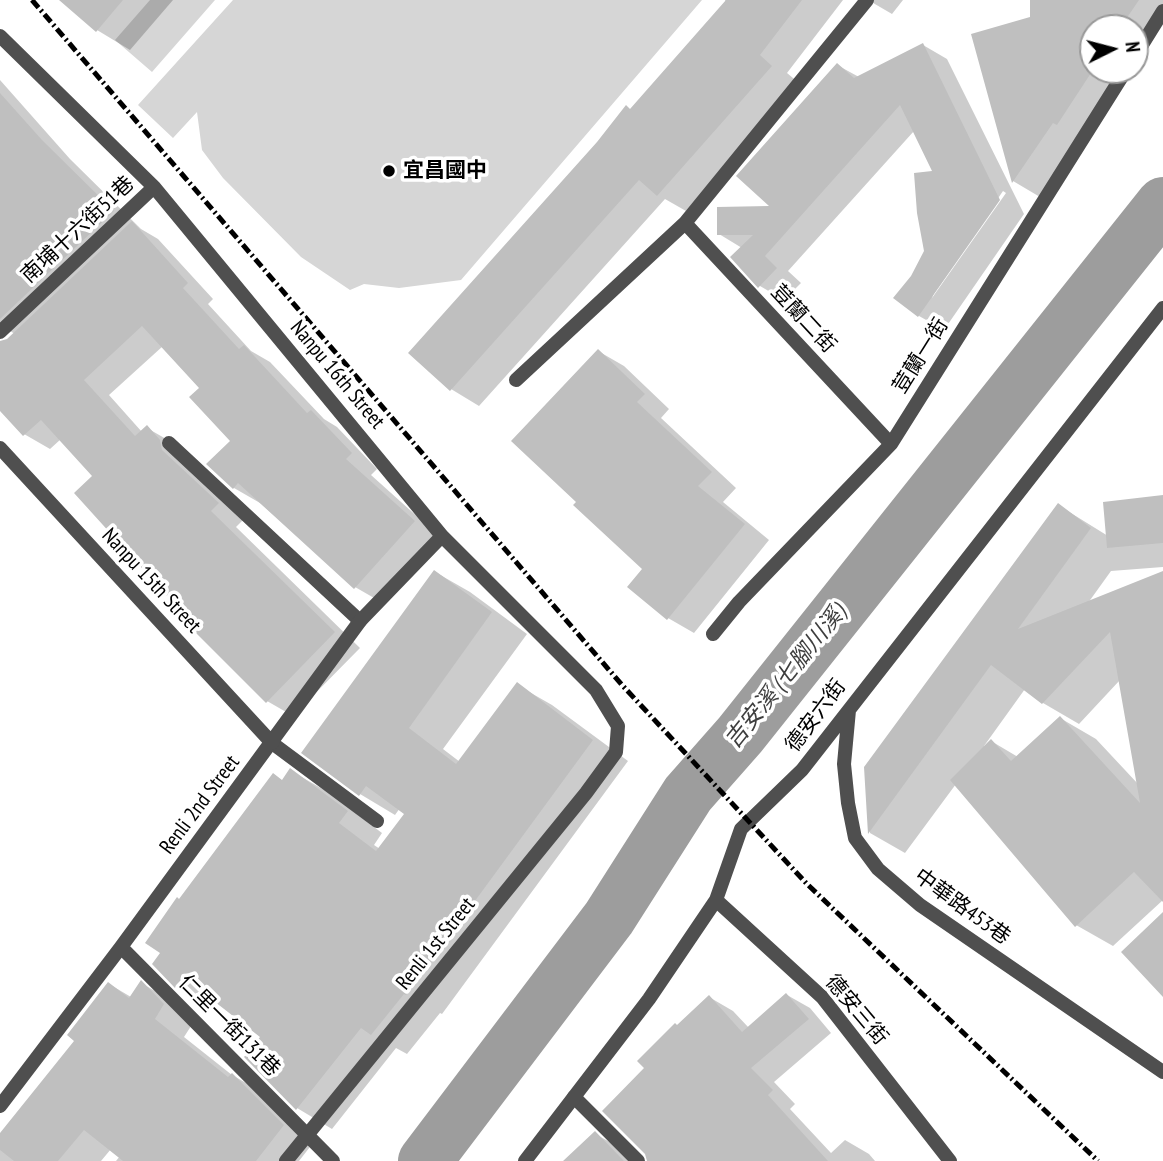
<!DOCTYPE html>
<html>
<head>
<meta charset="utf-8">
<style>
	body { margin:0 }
	#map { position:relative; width:1163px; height:1161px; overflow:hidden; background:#fff; font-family:"PT Sans Narrow",sans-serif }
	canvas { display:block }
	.north { position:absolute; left:1079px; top:14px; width:70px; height:70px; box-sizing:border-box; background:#fff; border:2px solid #999; border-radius:50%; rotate:84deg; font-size:19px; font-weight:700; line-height:28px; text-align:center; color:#000 }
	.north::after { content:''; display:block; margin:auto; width:24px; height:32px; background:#000; clip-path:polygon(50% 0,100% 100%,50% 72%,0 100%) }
</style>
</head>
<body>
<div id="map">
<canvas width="1163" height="1161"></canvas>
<div class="north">N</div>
</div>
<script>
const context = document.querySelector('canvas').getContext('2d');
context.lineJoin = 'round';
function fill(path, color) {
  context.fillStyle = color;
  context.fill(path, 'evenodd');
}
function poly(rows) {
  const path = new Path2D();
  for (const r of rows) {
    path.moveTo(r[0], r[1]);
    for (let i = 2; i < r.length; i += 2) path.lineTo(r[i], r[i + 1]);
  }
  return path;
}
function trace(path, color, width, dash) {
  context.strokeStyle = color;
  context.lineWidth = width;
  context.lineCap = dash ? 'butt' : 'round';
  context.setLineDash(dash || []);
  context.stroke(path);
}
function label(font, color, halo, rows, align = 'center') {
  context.font = font + ' "PT Sans Narrow","Noto Sans TC",sans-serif';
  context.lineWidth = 7;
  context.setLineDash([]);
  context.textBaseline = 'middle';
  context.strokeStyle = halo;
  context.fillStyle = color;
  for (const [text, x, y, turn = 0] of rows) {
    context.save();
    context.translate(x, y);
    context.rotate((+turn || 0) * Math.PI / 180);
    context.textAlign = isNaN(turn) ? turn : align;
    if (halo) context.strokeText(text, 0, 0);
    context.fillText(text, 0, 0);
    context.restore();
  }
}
fill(poly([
	[150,0,215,0,152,72,115,40],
	[233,0,702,0,461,280,399,288,364,284,350,290,301,257,223,178,202,150,197,112,173,138,138,105]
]), '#d6d6d6');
fill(poly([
	[62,0,173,0,130,50,97,30],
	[725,0,843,0,787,73,799,83,686,211,665,199,479,406,451,389,631,111,726,3],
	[868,0,903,0,892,14],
	[1036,0,1163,0,1163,20,1135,63,1135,28,1093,28,1093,70,1130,70,1040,197,1013,181,973,35,1032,19],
	[923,45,947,59,1024,214,944,330,919,316,895,297,912,277,925,251,935,172,914,131,788,271,801,283,784,300,760,286,742,248,719,234,773,208,837,65,859,77],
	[1003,191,1006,193,932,298,935,290],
	[0,80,70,159,141,229,158,239,213,299,208,304,251,351,270,362,324,419,337,427,377,469,371,475,440,537,381,602,355,587,260,503,234,488,233,441,201,388,163,346,109,395,142,432,147,428,173,443,244,519,236,527,360,648,293,716,267,701,199,629,95,476,61,439,50,449,24,434,0,408,0,342,7,341,15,334,0,325],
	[598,351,624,366,669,409,661,418,736,488,723,502,769,540,694,633,668,618,644,569],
	[1163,497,1163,567,1111,571,1088,603,1163,573,1163,900,1113,946,1076,925,956,784,905,853,870,833,866,768,1058,505,1108,536],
	[1120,680,1139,785,1096,739,1060,718,1018,757,991,741,985,747,984,746,1025,689,1043,703,1079,724],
	[435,572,470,592,527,634,443,749,460,762,517,685,552,705,628,761,442,1014,440,1013,407,1054,396,1048,332,1129,297,1108,262,1036,216,1001,211,1007,176,987,154,964,162,953,180,901,291,771,326,791,382,833,374,845,380,849,406,813,400,808,395,815,360,794],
	[141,983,171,1000,193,1023,184,1037,232,1075,262,1092,313,1143,299,1161,116,1161,178,1082,171,1077,101,1161,0,1161,0,1136,77,1040,109,984,131,997],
	[787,995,810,1008,831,1033,774,1082,795,1104,790,1109,831,1153,845,1140,869,1154,875,1161,649,1161,647,1068,677,1026,709,997,733,1011,749,1028],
	[595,1134,619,1147,632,1161,566,1161]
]), '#0003');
trace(poly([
	[425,1161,609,918,688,794,740,735,1163,204]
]), '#9d9d9d', 54);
fill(poly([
	[59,0,123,0,96,32],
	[726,0,802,0,760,55,772,66,657,196,639,180,450,391,408,353,597,142,626,105,630,109],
	[1030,0,1139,0,1120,28,1093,28,1093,70,1057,125,1053,123,1012,183,971,34,1030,17],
	[923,43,1000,200,918,317,893,298,911,276,924,251,917,213,914,173,932,171,900,105,765,256,777,268,758,288,730,257,753,235,717,235,717,207,769,206,736,176,837,63,854,78],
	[0,93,42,140,114,211,0,319],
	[132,221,188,283,183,288,239,349,244,345,307,413,311,410,352,453,346,459,415,521,354,589,238,483,233,489,206,464,230,441,189,397,199,388,142,326,84,380,135,436,147,425,160,440,162,450,219,503,211,511,335,632,266,703,194,631,197,629,74,493,92,476,41,420,23,436,0,411,0,341,7,339],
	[598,349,645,394,637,402,712,472,698,486,745,524,667,620,627,587,642,569,573,505,576,502,511,441],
	[1163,495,1163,543,1107,548,1103,502],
	[1058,503,1091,528,1018,629,1163,571,1163,902,1134,872,1075,927,950,780,991,739,1011,761,1060,716,1140,803,1110,632,1042,704,991,665,868,834,864,767],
	[434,570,492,612,409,728,456,764,517,682,593,740,406,995,404,994,371,1035,361,1028,296,1110,244,1057,260,1037,183,977,175,988,152,964,160,953,145,943,177,897,179,899,273,773,282,780,290,768,348,811,339,823,376,851,404,814,366,786,359,796,301,753],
	[1163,912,1163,997,1121,952],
	[141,980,164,1004,155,1019,228,1077,232,1073,284,1125,256,1161,123,1161,84,1130,58,1161,14,1161,0,1150,0,1133,74,1041,67,1035,108,982,129,998],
	[786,993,809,1019,751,1068,773,1090,768,1095,828,1161,647,1161,645,1154,602,1111,644,1068,637,1061,675,1023,677,1025,709,995,742,1032],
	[595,1131,624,1161,563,1161]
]), '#bfbfbf');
trace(poly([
	[169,443,360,621],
	[272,743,377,821],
	[574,1097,638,1161]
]), '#4f4f4f', 14);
trace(poly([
	[867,0,685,223,891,444],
	[0,36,154,187,442,536,596,690,618,726,616,752,586,793,286,1161],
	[1135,56,1163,11],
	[0,332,154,187],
	[516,380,685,223],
	[0,448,272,743],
	[713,634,739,602,891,444,1126,70],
	[849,710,844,764,848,803,855,838,878,869,920,905,1163,1072],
	[716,900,822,997,950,1161],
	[121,947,333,1161],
	[0,1106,121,947,360,621,442,536],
	[525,1161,649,999,716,900,741,829,802,770,1163,308]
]), '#4f4f4f', 14);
trace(poly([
	[32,0,622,685,807,884,1098,1161]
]), '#000', 5, [10, 3.5, 2, 3.5]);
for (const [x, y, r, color] of [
	[389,171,7,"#000"]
]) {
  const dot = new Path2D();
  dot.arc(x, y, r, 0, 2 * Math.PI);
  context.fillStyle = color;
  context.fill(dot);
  trace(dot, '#fff', 2.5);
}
label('bold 21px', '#000', '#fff', [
	["宜昌國中",403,171]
], 'left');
label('21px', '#000', '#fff', [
	["南埔十六街51巷",78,230,-43],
	["荳蘭二街",803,319,47],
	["荳蘭一街",921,356,-58],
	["Nanpu 16th Street",337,375,50],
	["Nanpu 15th Street",151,581,47],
	["德安六街",816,716,-53],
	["Renli 2nd Street",200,805,-53],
	["中華路453巷",962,907,36],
	["Renli 1st Street",436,944,-51],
	["德安三街",856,1010,50],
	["仁里一街131巷",229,1026,45]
]);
label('italic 23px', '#3e3e3e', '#fff', [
	["吉安溪 (七腳川溪)",786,677,-51]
]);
</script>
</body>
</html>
